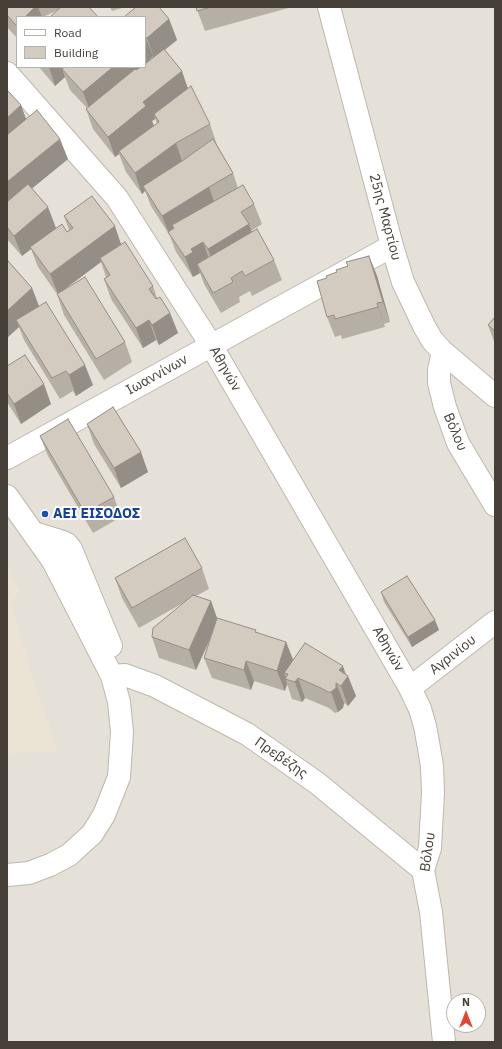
<!DOCTYPE html>
<html>
<head>
<meta charset="utf-8">
<style>
	body { margin:0 }
	#map { position:relative; width:502px; height:1049px; overflow:hidden; background:#f3f0e9; font-family:"IBM Plex Sans",sans-serif }
	canvas { display:block }
	.frame { position:absolute; inset:0; border:8px solid #464038; pointer-events:none }
	.legend { position:absolute; left:16px; top:16px; width:130px; height:52px; box-sizing:border-box; background:#fff; border:1px solid #b5b3af; margin:0; padding:5px 7px; list-style:none; font-size:12px; color:#464038 }
	.legend li { display:flex; align-items:center; gap:8px; height:20px }
	.legend b { width:20px; border:1px solid #b5b3af }
	.north { position:absolute; left:446px; top:993px; width:40px; height:40px; box-sizing:border-box; background:#fff; border:1px solid #b5b3af; border-radius:50%; rotate:0deg; font-size:11px; font-weight:700; line-height:16px; text-align:center; color:#464038 }
	.north::after { content:''; display:block; margin:auto; width:14px; height:18px; background:#e5422f; clip-path:polygon(50% 0,100% 100%,50% 72%,0 100%) }
</style>
</head>
<body>
<div id="map">
<canvas width="502" height="1049"></canvas>
<div class="frame"></div>
<ul class="legend">
<li><b style="height:5px;background:#fff"></b>Road</li>
<li><b style="height:11px;background:#d4cbc0"></b>Building</li>
</ul>
<div class="north">N</div>
</div>
<script>
const context = document.querySelector('canvas').getContext('2d');
context.lineJoin = 'round';
function fill(path, color) {
  context.fillStyle = color;
  context.fill(path, 'evenodd');
}
function poly(rows) {
  const path = new Path2D();
  for (const r of rows) {
    path.moveTo(r[0], r[1]);
    for (let i = 2; i < r.length; i += 2) path.lineTo(r[i], r[i + 1]);
  }
  return path;
}
function trace(path, color, width, dash) {
  context.strokeStyle = color;
  context.lineWidth = width;
  context.lineCap = dash ? 'butt' : 'round';
  context.setLineDash(dash || []);
  context.stroke(path);
}
function label(font, color, halo, rows, align = 'center') {
  context.font = font + ' "IBM Plex Sans",sans-serif';
  context.lineWidth = 4;
  context.setLineDash([]);
  context.textBaseline = 'middle';
  context.strokeStyle = halo;
  context.fillStyle = color;
  for (const [text, x, y, turn = 0] of rows) {
    context.save();
    context.translate(x, y);
    context.rotate((+turn || 0) * Math.PI / 180);
    context.textAlign = isNaN(turn) ? turn : align;
    if (halo) context.strokeText(text, 0, 0);
    context.fillText(text, 0, 0);
    context.restore();
  }
}
fill(poly([
	[7,7,495,7,495,1042,7,1042],
	[17,17,145,17,145,67,17,67],
	[454,1001,478,1001,478,1025,454,1025]
]), '#e6e1d8');
fill(poly([
	[7,558,10,573,9,575,19,591,11,604,35,684,58,751,7,753]
]), '#ebe4d5');
const minor = poly([
	[329,7,392,246,403,282,424,326,432,340,443,352,495,396],
	[7,73,117,198,211,345,410,688,420,709,425,726,429,748,432,766,433,793,430,848,423,870,431,912,444,1042],
	[443,352,439,370,439,383,445,407,458,443,495,505],
	[7,458,392,246],
	[7,496,53,561,112,676,119,702,122,732,119,777,104,815,92,834,69,855,50,865,29,873,7,875],
	[34,533,63,542,67,544,71,549,111,646],
	[112,676,125,675,155,686,247,734,317,783,423,870],
	[410,688,495,622]
]);
trace(minor, '#beb7ad', 24);
trace(minor, '#fff', 22);
fill(poly([
	[7,7,89,7,56,11,43,17,17,17,17,38,7,27],
	[110,7,125,7,112,11],
	[196,7,292,7,205,31],
	[145,17,169,19,177,40,165,50,210,124,217,145,233,173,238,188,254,204,262,224,251,231,252,232,274,260,282,280,252,296,250,291,239,297,240,302,221,313,204,284,200,273,193,277,176,252,170,236,151,206,145,191,142,194,126,172,119,154,115,157,93,129,86,109,87,108,70,90,65,77,55,86,39,67,145,67],
	[155,119,157,123,154,126,152,121],
	[7,90,21,105,26,119,68,159,32,188,56,228,48,234,67,232,69,230,64,216,121,244,153,286,157,298,170,313,178,333,159,345,156,340,143,348,111,299,104,279,106,277,101,262,62,291,125,342,132,362,104,380,64,315,57,294,38,267,31,249,22,256,7,239],
	[369,256,377,276,390,322,384,324,385,327,342,339,341,335,335,337,327,317,327,278,348,266],
	[7,260,32,288,39,306,93,385,76,396,73,391,60,399,24,340,19,327,8,337,7,336],
	[495,317,495,344,488,325],
	[7,366,51,404,21,424,7,402],
	[87,424,148,472,121,488,94,444],
	[40,436,114,497,121,517,93,533,48,456],
	[202,568,209,589,196,596,211,601,217,618,257,633,286,642,293,660,346,675,356,696,348,706,344,703,343,708,338,712,335,713,329,708,305,698,302,702,292,699,287,684,285,691,254,681,251,690,212,678,204,658,210,639,196,670,159,658,152,637,183,603,139,628,122,598,115,578],
	[381,592,439,630,412,647,384,602]
]), '#b6afa5');
fill(poly([
	[35,7,38,7,42,17,25,17],
	[169,19,177,40,154,58,147,38],
	[145,36,153,56,148,61,149,64,145,67],
	[49,67,76,67,62,69,65,77,55,86],
	[113,67,145,67,91,113,83,92],
	[182,71,189,92,154,114,155,119,152,121,154,126,119,151,119,154,115,157,108,137,143,102],
	[21,105,28,125,7,145,7,118],
	[60,139,68,159,7,209,7,182],
	[176,143,183,164,143,186,145,191,142,194,135,173],
	[209,187,216,207,174,228,172,225,175,233,168,232,170,236,162,216],
	[48,207,56,228,31,248,30,247,31,249,22,256,14,236],
	[249,224,256,244,215,269,208,249],
	[115,226,122,247,100,258,101,262,58,294,50,274],
	[203,242,210,262,197,264,200,273,193,277,185,257,191,249],
	[369,256,377,276,390,322,383,302],
	[32,288,40,309,16,320,19,327,8,337,7,335,7,311],
	[377,303,385,327,378,307],
	[170,313,178,333,159,345,152,325],
	[149,320,156,340,143,348,136,328],
	[85,365,93,385,76,396,69,375],
	[44,384,51,404,21,424,14,404],
	[141,452,148,472,121,488,114,468],
	[211,601,218,621,196,670,189,650],
	[435,620,439,630,412,647,408,637],
	[286,642,294,662,288,674,284,673,287,680,285,679,287,684,285,691,277,671],
	[246,661,254,681,251,690,244,670],
	[343,666,347,678,348,676,356,696,348,706,341,686,339,670],
	[298,678,305,698,302,702,295,682],
	[336,683,344,703,343,708,338,712,331,692]
]), '#948e86');
const building = poly([
	[7,7,35,7,25,17,17,17,17,24,16,25,7,15,7,7],
	[61,7,89,7,98,17,50,17,61,7],
	[136,7,159,7,169,19,147,38,145,36,145,37,145,17,124,17,136,7],
	[196,7,211,7,197,11,196,7],
	[164,49,182,71,143,102,146,106,108,137,86,109,135,69,136,70,141,67,145,67,145,64,164,49],
	[65,67,113,67,83,92,62,69,65,67],
	[191,86,210,124,176,143,135,173,119,151,159,122,154,114,191,86],
	[7,90,21,105,7,118,7,90],
	[37,110,60,139,7,182,7,135,37,110],
	[213,139,233,173,209,187,162,216,143,186,182,161,213,139],
	[28,184,48,207,14,236,7,227,7,202,28,184],
	[243,185,254,204,241,212,249,224,208,249,203,242,191,249,193,252,185,257,168,232,174,228,172,225,243,185],
	[92,196,115,226,50,274,30,247,62,224,67,232,73,228,64,216,92,196],
	[257,229,274,260,245,276,242,271,231,278,233,282,213,293,197,264,257,229],
	[125,242,153,286,149,289,156,299,160,297,170,313,152,325,149,320,136,328,104,279,110,275,100,258,125,242],
	[369,256,383,302,377,303,378,307,335,319,334,315,327,317,317,281,327,278,326,276,337,272,336,270,348,266,346,262,369,256],
	[8,261,32,288,7,311,7,262,8,261],
	[85,277,125,342,96,359,57,294,85,277],
	[46,302,85,365,69,375,66,371,52,378,16,320,46,302],
	[495,317,495,331,488,325,495,317],
	[25,355,44,384,14,404,7,393,7,366,25,355],
	[113,407,141,452,114,468,87,424,113,407],
	[68,419,114,497,85,513,40,436,68,419],
	[185,538,202,568,132,608,115,578,185,538],
	[407,576,435,620,408,637,381,592,407,576],
	[193,595,211,601,189,650,152,637,153,628,193,595],
	[217,618,256,630,255,632,286,642,277,671,246,661,244,670,204,658,217,618],
	[305,643,343,666,339,670,348,676,341,686,336,683,336,688,331,692,328,692,321,688,298,678,295,682,285,679,288,674,284,673,305,643]
]);
fill(building, '#d4cbc0');
trace(building, '#948e86', 1);
for (const [x, y, r, color] of [
	[45,514,4,"#1a4fb4"]
]) {
  const dot = new Path2D();
  dot.arc(x, y, r, 0, 2 * Math.PI);
  context.fillStyle = color;
  context.fill(dot);
  trace(dot, '#fff', 1.5);
}
label('14px', '#464038', '#fff', [
	["25ης Μαρτίου",385,217,75],
	["Αθηνών",225,369,60],
	["Ιωαννίνων",157,375,-29],
	["Βόλου",455,432,67],
	["Αθηνών",388,649,60],
	["Αγρινίου",453,655,-38],
	["Πρεβέζης",281,758,35],
	["Βόλου",428,852,-82]
]);
label('bold 14px', '#164399', '#fff', [
	["ΑΕΙ ΕΙΣΟΔΟΣ",53,514]
], 'left');
</script>
</body>
</html>
